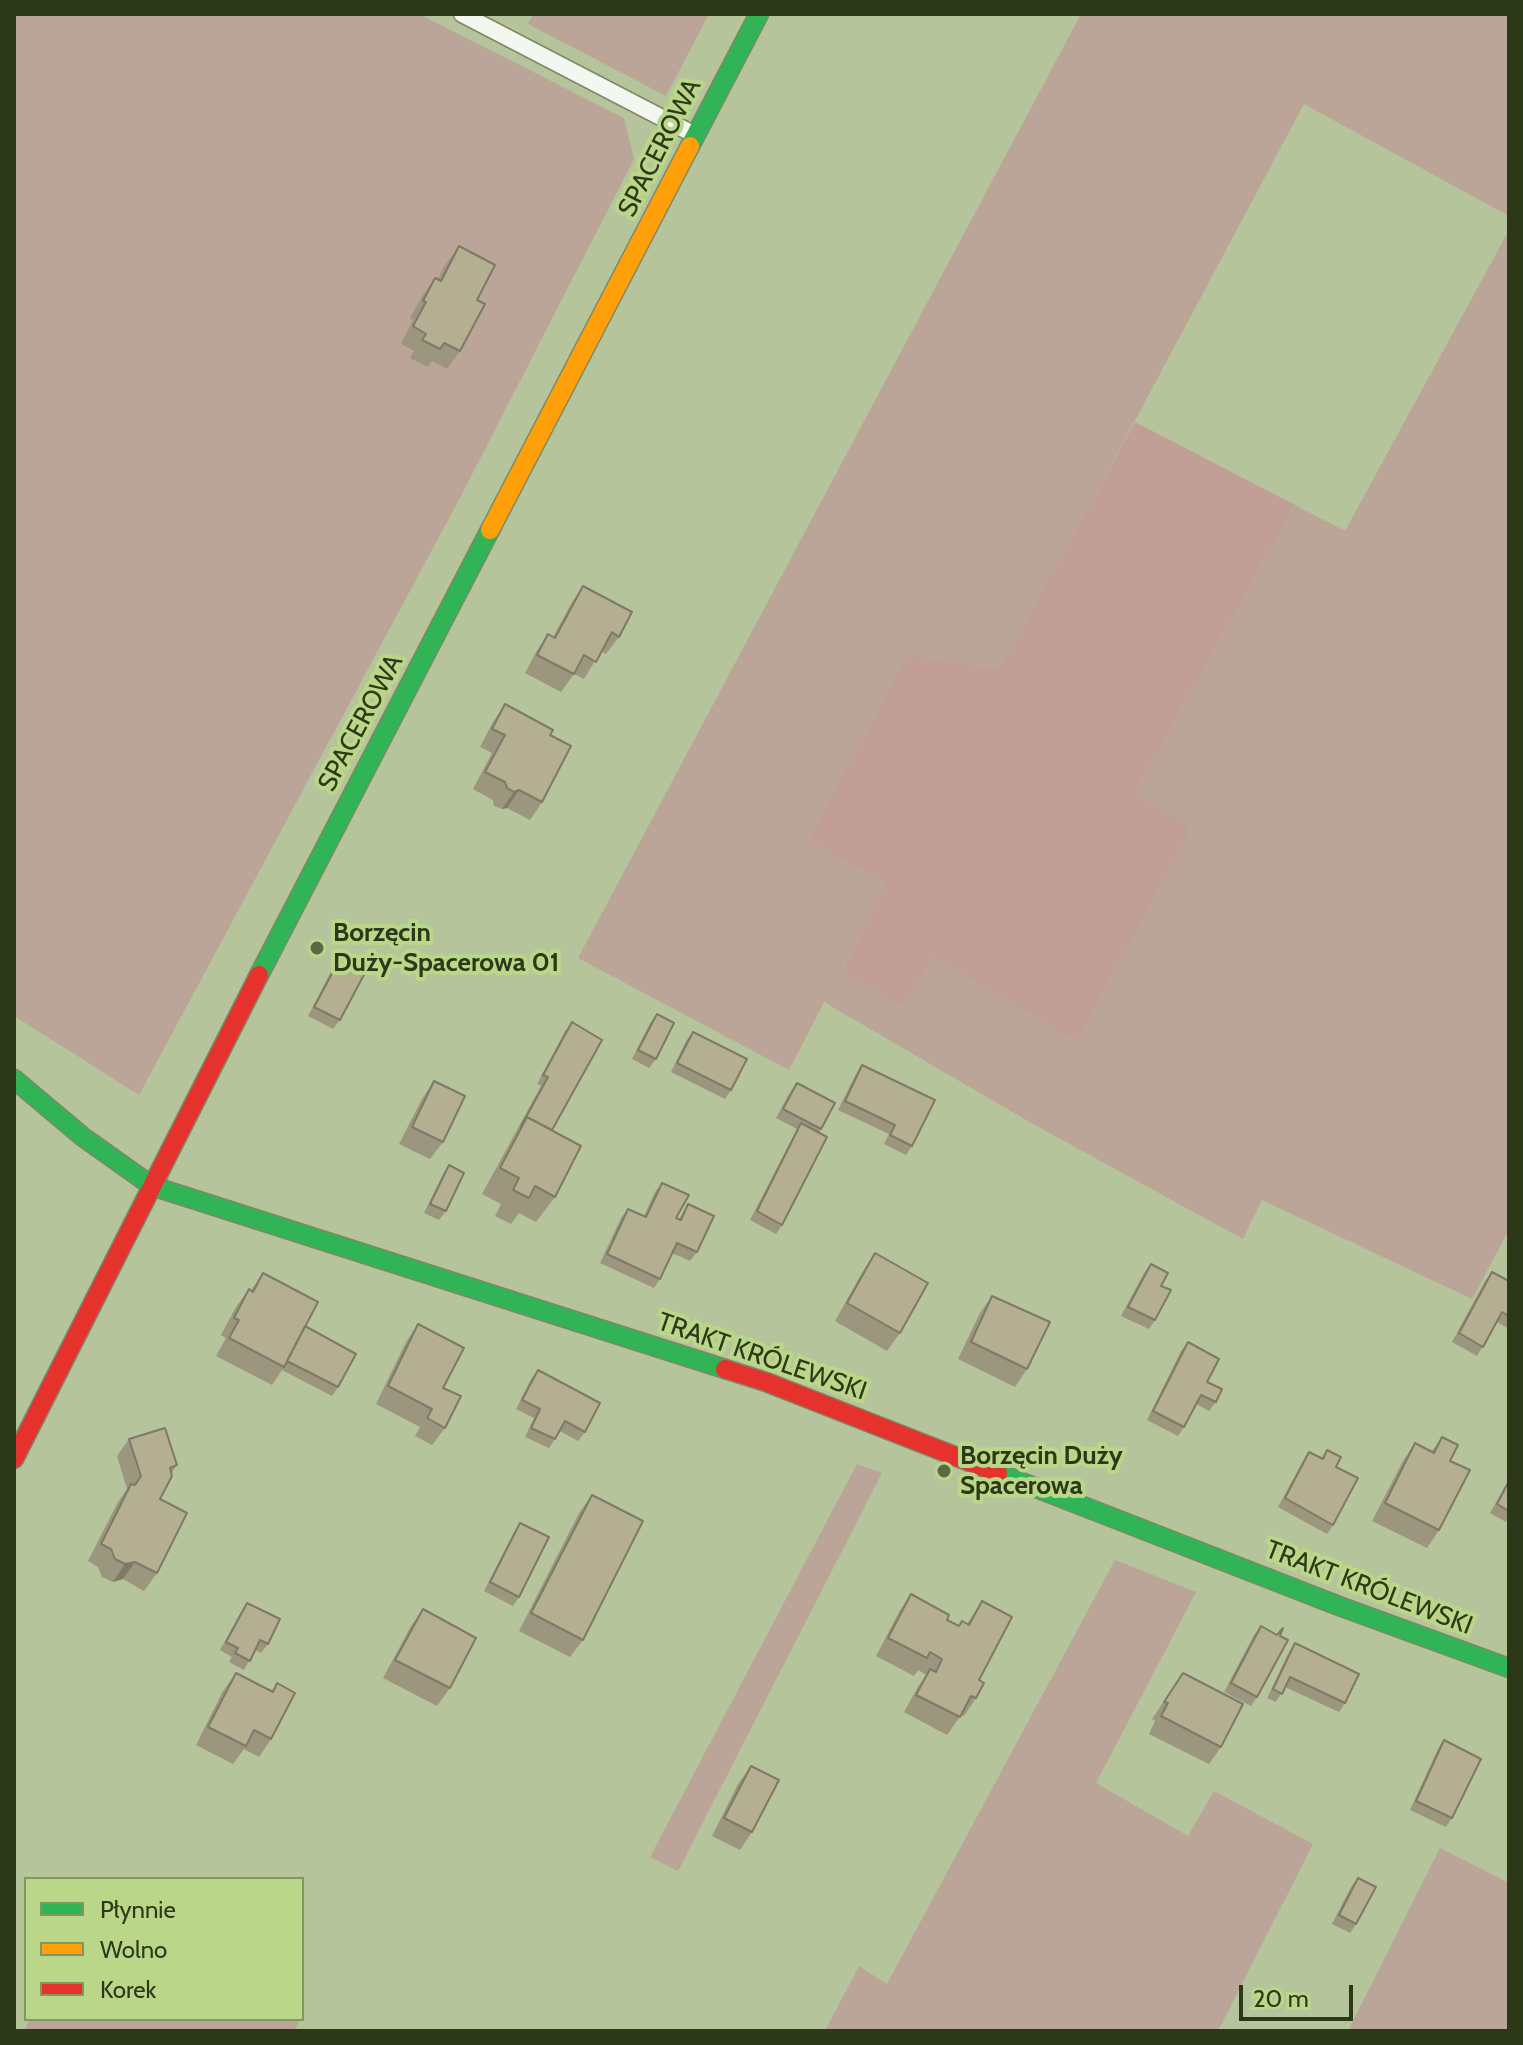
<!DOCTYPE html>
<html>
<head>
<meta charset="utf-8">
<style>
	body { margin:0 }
	#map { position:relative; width:1523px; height:2045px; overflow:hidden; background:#b5c49a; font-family:Cabin,sans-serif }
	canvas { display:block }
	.frame { position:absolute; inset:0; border:16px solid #2d3818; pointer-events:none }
	.legend { position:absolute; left:24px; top:1877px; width:280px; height:144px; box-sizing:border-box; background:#bad688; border:2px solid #82975b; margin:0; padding:10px 14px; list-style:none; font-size:24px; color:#2d3818 }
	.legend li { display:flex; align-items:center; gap:16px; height:40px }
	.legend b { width:40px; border:2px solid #82975b }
	.scale { position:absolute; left:1239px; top:1985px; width:114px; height:36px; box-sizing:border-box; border:4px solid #2d3818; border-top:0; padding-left:10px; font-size:24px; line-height:28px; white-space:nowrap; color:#2d3818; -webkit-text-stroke:6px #bad688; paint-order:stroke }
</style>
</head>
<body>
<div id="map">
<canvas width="1523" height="2045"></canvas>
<div class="frame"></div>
<ul class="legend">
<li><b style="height:10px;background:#30b455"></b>Płynnie</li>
<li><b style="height:10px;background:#ff9f0a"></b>Wolno</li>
<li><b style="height:10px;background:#e5322d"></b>Korek</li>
</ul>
<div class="scale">20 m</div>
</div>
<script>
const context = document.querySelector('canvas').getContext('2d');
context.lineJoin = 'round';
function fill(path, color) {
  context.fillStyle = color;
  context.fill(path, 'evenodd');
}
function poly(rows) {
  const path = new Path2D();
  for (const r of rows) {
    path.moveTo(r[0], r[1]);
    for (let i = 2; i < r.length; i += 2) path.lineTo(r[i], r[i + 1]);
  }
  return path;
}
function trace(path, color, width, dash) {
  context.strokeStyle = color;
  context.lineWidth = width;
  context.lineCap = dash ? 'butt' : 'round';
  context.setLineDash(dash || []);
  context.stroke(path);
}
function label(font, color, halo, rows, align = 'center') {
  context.font = font + ' Cabin,sans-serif';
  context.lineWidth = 8;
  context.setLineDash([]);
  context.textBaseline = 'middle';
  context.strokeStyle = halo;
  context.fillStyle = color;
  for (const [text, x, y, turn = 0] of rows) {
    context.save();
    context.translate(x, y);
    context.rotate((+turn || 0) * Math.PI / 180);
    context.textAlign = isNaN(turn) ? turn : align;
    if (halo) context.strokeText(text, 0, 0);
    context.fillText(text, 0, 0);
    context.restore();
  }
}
fill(poly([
	[14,14,419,14,624,118,634,159,461,496,139,1095,14,1016],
	[533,14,709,14,666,96,528,24],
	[1081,14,1509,14,1509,216,1304,104,842,969,932,956,1191,829,1135,793,1295,505,1345,531,1509,230,1509,1230,1472,1299,1262,1200,1243,1239,1033,1124,824,1002,789,1070,578,958],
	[857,1464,882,1473,678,1871,650,1857],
	[1115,1560,1196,1592,1096,1783,1188,1836,1214,1791,1313,1844,1218,2031,825,2031,859,1966,887,1984],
	[1440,1848,1509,1883,1509,2031,1348,2031],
	[30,2019,301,2019,294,2031,24,2031]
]), '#baa598');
fill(poly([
	[1135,422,1295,505,1135,793,1191,828,1076,1041,933,956,903,1006,842,970,887,883,809,840,908,656,1000,670]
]), '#c19f96');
const lane = poly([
	[462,14,695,135]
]);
const fast = poly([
	[690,146,759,14],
	[259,975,490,530],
	[14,1079,83,1137,152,1186,725,1369],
	[998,1473,1339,1606,1509,1668]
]);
const slow = poly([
	[490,530,690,146]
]);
const jam = poly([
	[725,1369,766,1382,998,1473],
	[14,1459,259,975]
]);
trace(lane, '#7c8866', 19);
trace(fast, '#7c8866', 21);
trace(slow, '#7c8866', 21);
trace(jam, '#7c8866', 21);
trace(lane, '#f4f6f0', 16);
trace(fast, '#30b455', 18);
trace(slow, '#ff9f0a', 18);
trace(jam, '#e5322d', 18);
fill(poly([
	[459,246,477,300,460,351,447,369,432,361,428,367,410,358,414,351,401,344,413,320,410,318,423,295,435,278,438,279,446,264],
	[583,586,619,637,606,654,601,651,584,679,574,674,561,692,525,673,536,652,548,634,553,637,571,604],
	[505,704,550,735,542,802,530,820,507,808,502,809,494,806,493,800,473,789,492,753,480,747,493,722],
	[342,955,340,1020,333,1029,308,1016,335,964],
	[657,1014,656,1059,649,1068,632,1059,650,1023],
	[572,1022,552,1130,555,1197,536,1222,519,1213,511,1224,495,1216,501,1204,482,1194,541,1086,537,1084,565,1031],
	[693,1032,731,1090,725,1099,671,1072,686,1041],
	[862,1065,912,1146,906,1155,884,1144,889,1134,838,1110,856,1074],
	[434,1081,443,1142,430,1159,399,1144,422,1099],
	[797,1083,821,1129,782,1225,776,1234,750,1220,797,1129,776,1118,790,1092],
	[449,1165,446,1211,439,1220,424,1213,443,1174],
	[662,1183,676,1218,679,1219,688,1204,697,1252,690,1261,672,1253,660,1279,654,1288,600,1263,621,1218,628,1209,644,1216,655,1192],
	[875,1253,900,1333,887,1351,835,1321,863,1271],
	[1151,1264,1155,1320,1149,1329,1121,1316,1144,1273],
	[1492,1272,1509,1281,1509,1329,1497,1322,1477,1356,1452,1342,1485,1281],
	[263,1273,305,1326,338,1387,332,1396,282,1370,272,1385,216,1356,226,1338,221,1335,236,1307,249,1289,251,1290],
	[992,1296,1027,1369,1015,1387,958,1359,980,1313],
	[418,1324,443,1388,445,1428,432,1445,415,1436,420,1427,376,1404,406,1342],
	[1188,1342,1216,1402,1209,1411,1196,1404,1184,1427,1178,1436,1147,1420,1181,1351],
	[538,1370,585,1432,578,1441,560,1431,549,1448,525,1437,534,1418,516,1409,531,1379],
	[1442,1437,1450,1461,1439,1530,1427,1548,1372,1521,1403,1461,1415,1443,1432,1451],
	[129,1439,177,1465,171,1474,160,1499,157,1573,144,1591,123,1579,113,1582,102,1577,98,1567,88,1561,118,1502,127,1489,117,1456],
	[1327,1450,1333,1525,1327,1534,1278,1507,1303,1461,1309,1452,1321,1459],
	[1509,1479,1509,1518,1506,1522,1490,1513],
	[592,1495,583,1640,570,1657,519,1631,579,1513],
	[520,1523,519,1597,513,1606,484,1591,514,1532],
	[911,1594,947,1620,958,1626,967,1624,982,1601,979,1680,976,1698,964,1716,961,1715,947,1735,904,1712,918,1687,926,1675,918,1670,914,1676,876,1656,899,1612],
	[247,1603,268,1644,261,1653,255,1650,244,1670,229,1662,232,1657,220,1650,241,1612],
	[423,1609,450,1688,437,1706,383,1678,411,1626],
	[1261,1626,1277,1635,1257,1697,1251,1706,1224,1692,1254,1635],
	[1295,1643,1345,1703,1339,1712,1285,1687,1276,1702,1267,1698,1289,1652],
	[236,1673,271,1692,277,1683,271,1739,259,1757,244,1749,233,1764,196,1745,223,1691],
	[1183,1673,1221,1747,1209,1764,1149,1734,1155,1721,1152,1719],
	[1444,1740,1452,1818,1446,1827,1410,1810,1438,1749],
	[751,1766,752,1832,740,1850,712,1836,738,1784],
	[1358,1878,1356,1924,1350,1933,1332,1924,1351,1887]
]), '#9b967d');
fill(poly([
	[519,790,507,808,502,809,514,792],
	[135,1562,123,1579,113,1582,125,1564]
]), '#7e7a66');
const building = poly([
	[459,246,495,265,477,300,485,304,460,351,444,343,440,349,422,340,426,334,413,326,426,302,423,301,435,278,441,281,459,246],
	[583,586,632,612,619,637,612,632,596,662,584,655,574,674,537,655,548,634,555,638,583,586],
	[505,704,553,730,550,735,571,746,542,802,519,790,514,792,507,788,505,782,485,772,505,735,492,729,505,704],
	[342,955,367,969,340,1020,314,1007,342,955],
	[657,1014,674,1023,656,1059,638,1050,657,1014],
	[572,1022,602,1040,552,1130,527,1117,521,1126,548,1077,543,1075,572,1022],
	[693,1032,747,1059,731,1090,677,1063,693,1032],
	[862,1065,935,1100,912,1146,890,1135,895,1125,845,1101,862,1065],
	[434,1081,465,1096,443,1142,412,1127,434,1081],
	[797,1083,835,1103,821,1129,783,1109,797,1083],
	[527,1117,581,1146,555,1197,535,1186,529,1198,513,1190,519,1178,500,1168,527,1117],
	[801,1123,827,1137,782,1225,757,1211,801,1123],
	[449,1165,464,1173,446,1211,430,1204,449,1165],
	[662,1183,689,1195,676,1218,681,1220,688,1204,714,1216,697,1252,677,1243,660,1279,607,1254,628,1209,646,1217,662,1183],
	[875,1253,928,1283,900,1333,847,1303,875,1253],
	[1151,1264,1168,1273,1161,1286,1171,1290,1155,1320,1128,1307,1151,1264],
	[1492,1272,1509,1281,1509,1316,1502,1312,1483,1347,1459,1333,1492,1272],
	[263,1273,318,1302,284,1367,229,1338,239,1320,234,1318,249,1289,253,1292,263,1273],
	[992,1296,1050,1322,1027,1369,971,1342,992,1296],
	[418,1324,464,1348,443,1388,461,1396,445,1428,427,1418,432,1409,388,1386,418,1324],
	[305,1326,356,1354,338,1387,287,1361,305,1326],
	[1188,1342,1219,1359,1207,1382,1222,1389,1216,1402,1201,1395,1184,1427,1153,1411,1188,1342],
	[538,1370,600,1403,585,1432,565,1421,555,1439,531,1428,540,1409,522,1400,538,1370],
	[165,1428,177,1465,170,1468,172,1476,160,1499,187,1513,157,1573,135,1562,125,1564,115,1559,111,1549,101,1544,131,1484,135,1485,141,1476,129,1439,165,1428],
	[1442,1437,1458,1445,1450,1461,1470,1470,1439,1530,1385,1503,1415,1443,1434,1453,1442,1437],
	[1327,1450,1341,1457,1336,1467,1358,1478,1333,1525,1285,1498,1309,1452,1323,1459,1327,1450],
	[1509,1481,1509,1511,1497,1504,1509,1481],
	[592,1495,643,1521,583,1640,531,1613,592,1495],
	[520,1523,549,1537,519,1597,490,1582,520,1523],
	[911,1594,949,1615,947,1620,959,1626,962,1621,969,1625,982,1601,1012,1617,979,1680,984,1683,976,1698,971,1696,960,1717,916,1695,930,1669,936,1672,942,1659,930,1652,927,1658,888,1638,911,1594],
	[247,1603,280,1619,268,1644,260,1640,250,1661,235,1653,238,1648,226,1642,247,1603],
	[423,1609,476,1638,450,1688,395,1660,423,1609],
	[1261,1626,1277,1635,1283,1628,1280,1636,1288,1640,1257,1697,1231,1683,1261,1626],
	[1295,1643,1359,1674,1345,1703,1290,1677,1282,1694,1273,1689,1295,1643],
	[236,1673,273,1692,277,1683,295,1693,271,1739,254,1730,246,1746,208,1727,236,1673],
	[1183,1673,1243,1704,1221,1747,1161,1716,1168,1703,1164,1702,1183,1673],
	[1444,1740,1481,1759,1452,1818,1416,1801,1444,1740],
	[751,1766,779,1780,752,1832,724,1818,751,1766],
	[1358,1878,1376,1887,1356,1924,1339,1915,1358,1878]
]);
fill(building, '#b4af91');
trace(building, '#7e7a66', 2);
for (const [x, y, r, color] of [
	[317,948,8,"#5d6946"],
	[944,1471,8,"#5d6946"]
]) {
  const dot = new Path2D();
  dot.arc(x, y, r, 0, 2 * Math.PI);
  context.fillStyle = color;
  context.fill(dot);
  trace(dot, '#bad688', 3);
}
label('26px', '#2d3818', '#bad688', [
	["SPACEROWA",660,148,-63],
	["SPACEROWA",361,723,-62],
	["TRAKT KRÓLEWSKI",762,1357,19],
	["TRAKT KRÓLEWSKI",1369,1588,21]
]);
label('bold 26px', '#2d3818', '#bad688', [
	["Borzęcin",333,933],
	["Duży-Spacerowa 01",333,963],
	["Borzęcin Duży",960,1456],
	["Spacerowa",960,1486]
], 'left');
</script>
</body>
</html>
